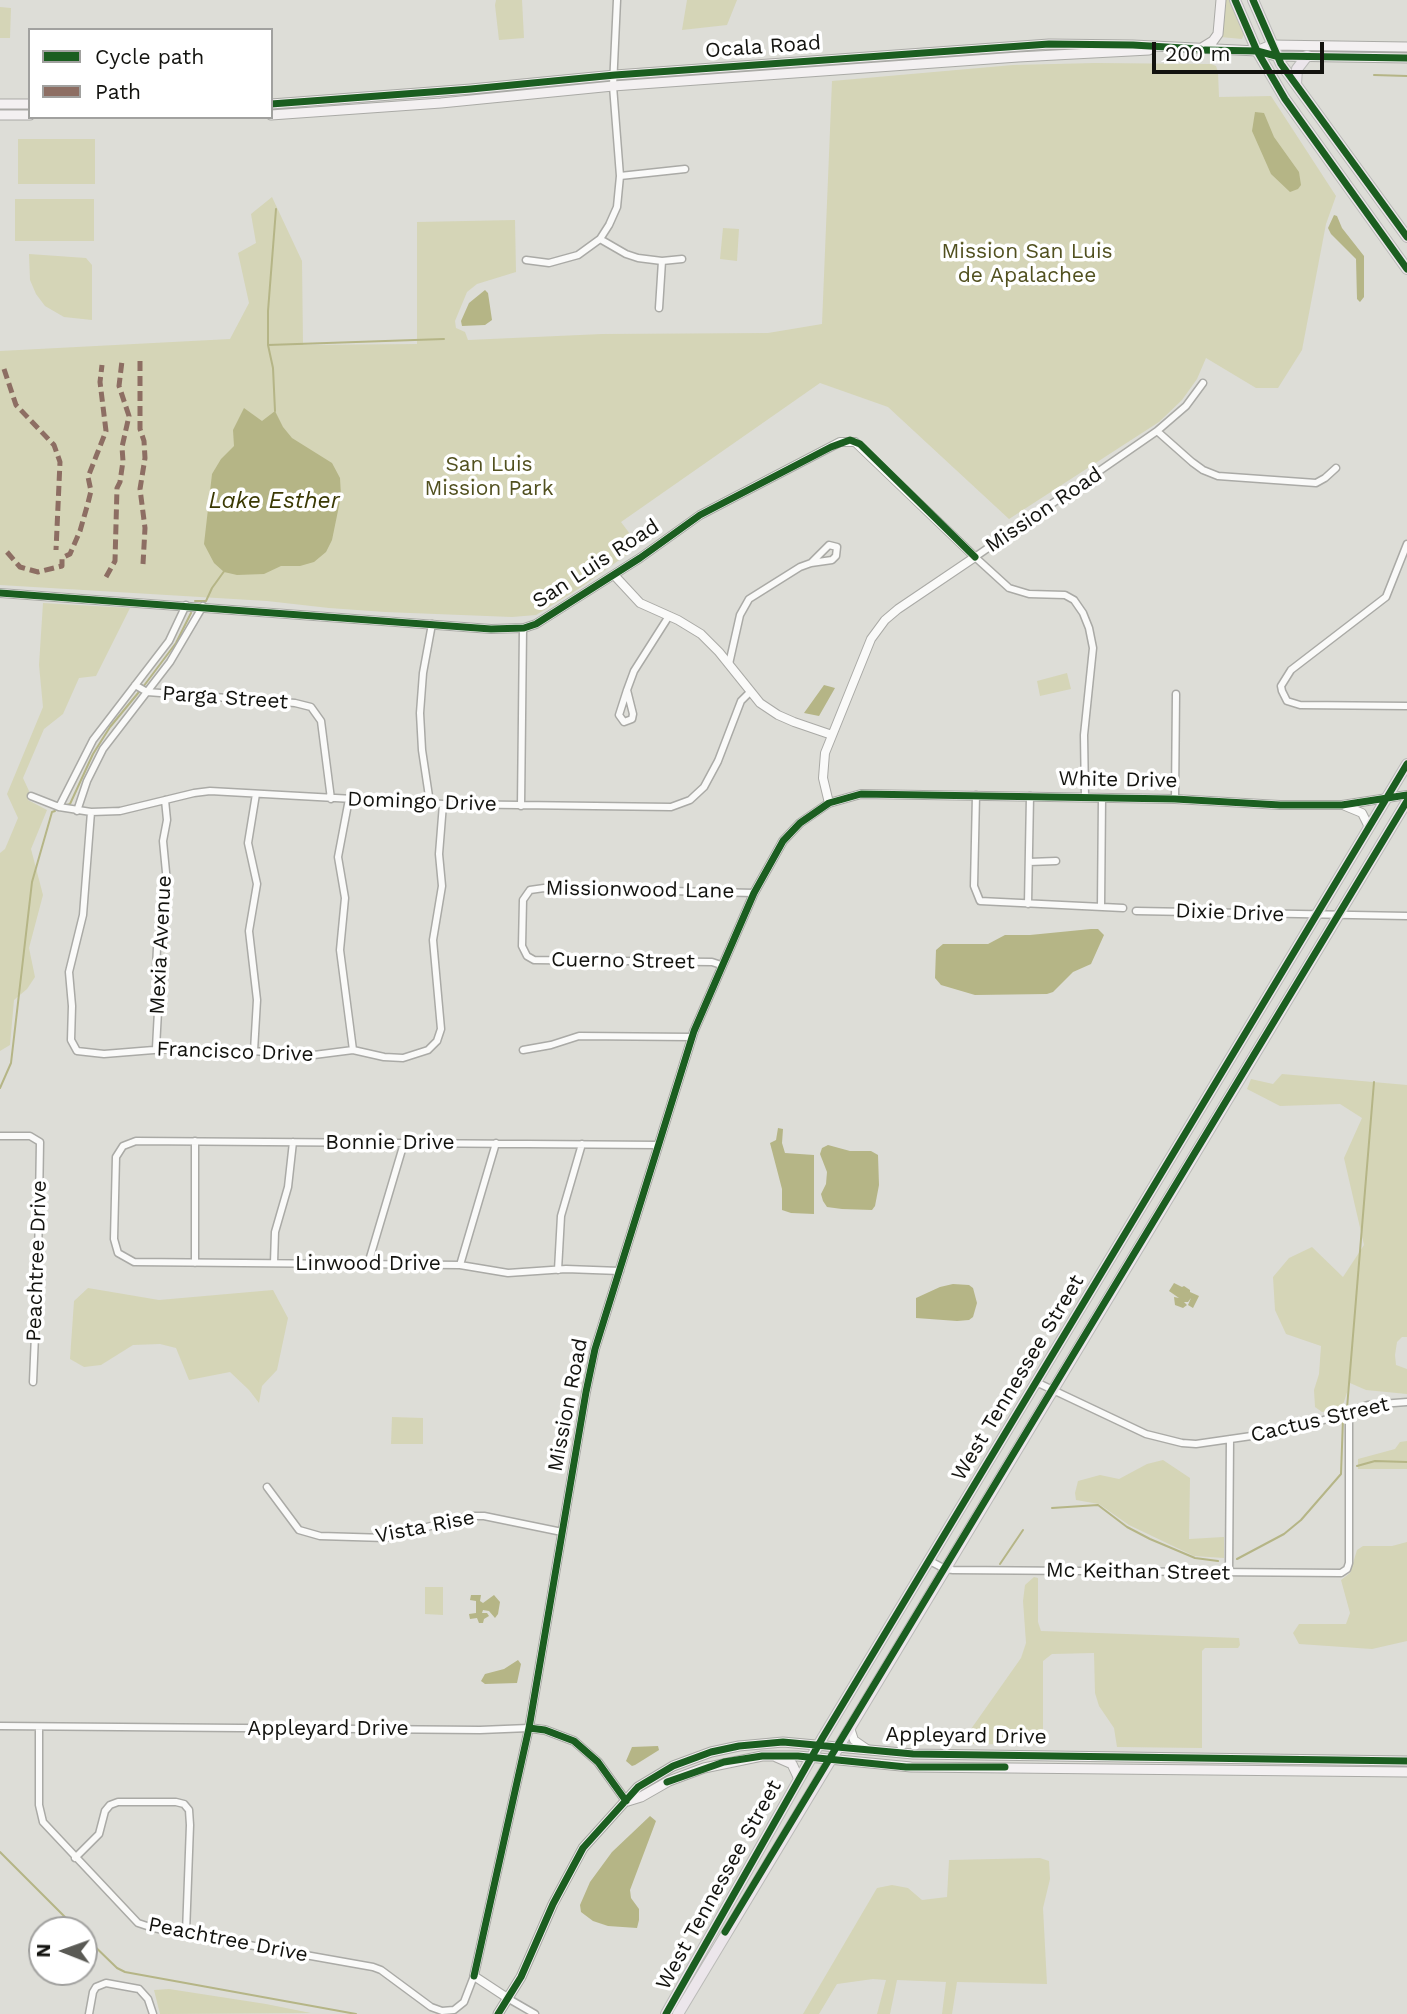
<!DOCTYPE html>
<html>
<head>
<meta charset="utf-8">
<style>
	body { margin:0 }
	#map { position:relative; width:1407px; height:2014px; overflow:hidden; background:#ddddd7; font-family:"Work Sans",sans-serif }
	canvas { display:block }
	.legend { position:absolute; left:28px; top:28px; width:245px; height:91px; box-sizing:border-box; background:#fff; border:2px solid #a1a19f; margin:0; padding:9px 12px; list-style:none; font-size:21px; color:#13130f }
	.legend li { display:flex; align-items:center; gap:14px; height:35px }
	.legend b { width:35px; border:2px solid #a1a19f }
	.north { position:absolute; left:28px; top:1916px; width:70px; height:70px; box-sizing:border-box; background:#fff; border:2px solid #a1a19f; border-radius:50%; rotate:271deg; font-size:19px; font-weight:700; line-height:28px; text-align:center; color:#13130f }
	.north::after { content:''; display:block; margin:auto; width:24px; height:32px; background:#5a5a55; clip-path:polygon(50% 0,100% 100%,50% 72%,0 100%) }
	.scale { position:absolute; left:1152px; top:42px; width:172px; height:32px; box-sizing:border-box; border:4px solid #13130f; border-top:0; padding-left:9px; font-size:21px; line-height:24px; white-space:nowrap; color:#13130f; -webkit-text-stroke:5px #fff; paint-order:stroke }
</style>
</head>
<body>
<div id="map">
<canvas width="1407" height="2014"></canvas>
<ul class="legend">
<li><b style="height:9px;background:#1b5e20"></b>Cycle path</li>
<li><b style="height:9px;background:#8d6e63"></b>Path</li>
</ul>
<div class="north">N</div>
<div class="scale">200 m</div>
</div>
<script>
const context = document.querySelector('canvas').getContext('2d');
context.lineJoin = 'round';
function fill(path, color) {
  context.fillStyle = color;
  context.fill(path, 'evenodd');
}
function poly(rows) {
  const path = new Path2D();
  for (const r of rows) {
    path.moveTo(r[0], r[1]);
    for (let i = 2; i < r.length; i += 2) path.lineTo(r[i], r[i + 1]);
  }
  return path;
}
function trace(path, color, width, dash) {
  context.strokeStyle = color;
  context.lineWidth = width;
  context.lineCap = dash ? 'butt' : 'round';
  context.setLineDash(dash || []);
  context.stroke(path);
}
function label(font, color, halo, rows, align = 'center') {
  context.font = font + ' "Work Sans",sans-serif';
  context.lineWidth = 7;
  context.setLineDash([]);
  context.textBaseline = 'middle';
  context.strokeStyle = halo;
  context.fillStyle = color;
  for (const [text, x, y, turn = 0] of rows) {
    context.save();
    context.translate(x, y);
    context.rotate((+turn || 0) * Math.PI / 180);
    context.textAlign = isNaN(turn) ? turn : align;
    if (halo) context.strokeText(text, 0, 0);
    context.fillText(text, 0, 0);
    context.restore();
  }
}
fill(poly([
	[496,0,522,0,524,38,499,40,495,5],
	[687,0,737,0,727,25,682,30],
	[1224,0,1231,0,1244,34,1242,39,1220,37],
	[0,7,11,8,10,38,0,38],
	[1095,63,1211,64,1216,66,1218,72,1219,97,1271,96,1336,196,1326,224,1302,350,1278,388,1256,388,1206,358,1197,379,1182,400,1159,422,1009,519,888,407,820,383,621,522,639,546,580,588,536,615,512,617,385,612,329,608,267,601,0,585,0,351,230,339,249,303,238,253,256,243,251,214,272,197,302,261,303,345,417,344,417,222,515,220,516,272,477,284,467,292,455,321,456,328,465,332,468,340,602,334,768,333,822,324,832,81,1013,65],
	[18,139,95,139,95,184,18,184],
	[15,199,94,199,94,241,15,241],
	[723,228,739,229,737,261,720,259],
	[29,254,86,258,92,265,92,320,64,317,45,306,36,294,30,280],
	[43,603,130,608,96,676,79,678,63,714,44,729,23,778,29,791,28,800,47,810,31,849,43,895,29,948,35,977,27,989,14,1000,10,1045,0,1051,0,853,5,849,18,818,7,794,43,707,39,665],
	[1067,673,1071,689,1040,696,1037,681],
	[1282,1074,1407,1085,1407,1337,1402,1337,1397,1342,1395,1355,1396,1365,1407,1369,1407,1394,1366,1390,1350,1383,1342,1408,1322,1412,1315,1407,1314,1390,1319,1374,1321,1346,1286,1334,1275,1310,1273,1277,1289,1258,1312,1247,1343,1277,1364,1245,1344,1158,1362,1118,1340,1104,1280,1106,1247,1089,1251,1079,1273,1084],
	[88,1288,159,1300,273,1290,288,1318,277,1370,262,1386,259,1403,249,1390,230,1372,189,1380,176,1348,160,1344,133,1345,101,1365,84,1367,70,1359,74,1301],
	[392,1417,423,1418,423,1444,391,1444],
	[1407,1441,1407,1469,1358,1469,1358,1459,1395,1449,1400,1442],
	[1163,1460,1190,1478,1189,1539,1224,1537,1224,1558,1194,1556,1129,1525,1099,1504,1076,1500,1075,1493,1078,1481,1100,1475,1119,1479,1147,1464],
	[1407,1542,1407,1641,1372,1649,1299,1644,1293,1633,1299,1624,1346,1624,1350,1613,1341,1580,1350,1573,1357,1550,1363,1546,1392,1546],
	[1034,1577,1038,1578,1038,1622,1041,1631,1239,1638,1240,1645,1238,1648,1205,1648,1202,1651,1202,1748,1117,1747,1114,1728,1099,1706,1095,1693,1094,1653,1052,1654,1043,1661,1043,1745,973,1744,969,1738,971,1729,1021,1658,1026,1643,1023,1601,1025,1585],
	[425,1587,443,1587,443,1615,425,1614],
	[1040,1858,1049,1861,1050,1879,1043,1908,1047,1984,957,1982,952,2014,942,2014,946,1982,897,1980,890,2014,877,2014,886,1980,873,1979,837,1984,819,2014,803,2014,877,1888,892,1885,908,1888,922,1900,947,1897,949,1860],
	[169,1989,266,2004,311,2013,160,2014,154,1990]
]), '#d5d5b7');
fill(poly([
	[1255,112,1264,113,1274,137,1299,172,1301,185,1298,189,1290,192,1271,174,1252,131],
	[1334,215,1337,216,1342,228,1364,256,1364,297,1360,302,1357,299,1356,259,1331,234,1328,228],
	[485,290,488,293,492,320,485,325,462,326,461,321,469,303],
	[244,408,262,421,275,411,283,427,292,438,332,463,340,478,341,496,332,540,326,552,314,562,300,566,281,566,264,574,237,575,224,572,214,563,204,544,212,474,221,459,234,446,233,430],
	[824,685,835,688,819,716,804,713],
	[1091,929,1098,929,1104,935,1091,964,1073,972,1053,992,1047,994,975,995,941,985,935,978,936,950,943,944,988,944,1005,935,1030,935],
	[778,1128,783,1129,782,1143,785,1153,814,1155,814,1214,791,1213,782,1210,782,1189,770,1143,776,1140],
	[828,1145,850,1151,871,1151,878,1155,879,1185,875,1206,872,1210,842,1209,827,1207,823,1201,821,1194,826,1184,827,1172,820,1154,822,1148],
	[1174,1283,1182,1287,1184,1286,1190,1290,1190,1292,1199,1296,1193,1308,1188,1305,1191,1298,1188,1302,1184,1302,1187,1305,1183,1308,1175,1305,1174,1297,1179,1298,1169,1291],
	[953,1284,969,1285,973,1288,977,1303,973,1317,969,1320,957,1321,916,1318,916,1298,940,1287],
	[471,1595,481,1595,480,1601,483,1603,494,1595,500,1602,498,1614,495,1618,489,1611,483,1610,482,1613,487,1613,489,1616,484,1619,483,1623,479,1623,477,1618,470,1619,469,1614,476,1613,476,1601,470,1600],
	[518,1660,521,1664,517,1683,485,1684,481,1681,485,1674,504,1669],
	[658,1746,659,1750,635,1765,632,1766,626,1761,632,1747],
	[650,1816,656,1821,630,1890,631,1898,639,1909,639,1920,637,1928,608,1926,593,1921,581,1912,580,1905,590,1882,612,1852]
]), '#b5b586');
trace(poly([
	[1374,75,1407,76],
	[268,345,444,339],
	[275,411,273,368,268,345,268,311,276,209],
	[195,601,206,601,212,588,225,570],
	[143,687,176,643,191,613],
	[67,805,70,804,93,754,110,727,139,692],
	[0,1088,11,1063,32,882,52,812,55,811],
	[1347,1408,1374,1082],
	[1357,1466,1375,1461,1407,1462],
	[1052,1508,1098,1505,1127,1527,1150,1539,1195,1558,1218,1561],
	[1237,1559,1284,1534,1301,1520,1341,1474,1343,1419],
	[1000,1564,1023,1530],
	[0,1852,78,1930],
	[84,1936,117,1968,125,1972,356,2014]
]), '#b5b586', 2);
const minor = poly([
	[620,176,685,169],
	[600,239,626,254,638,258,662,261,682,259],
	[526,260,549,263,578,255,600,239,609,225,617,207,620,176,613,86,617,0],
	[659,308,662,261],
	[1157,431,1192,462,1203,470,1218,476,1316,483,1325,478,1336,468],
	[1407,544,1386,597,1291,670,1281,686,1282,691,1287,701,1300,705,1407,706],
	[729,664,740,615,749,599,800,567,811,563,832,560,836,556,837,547,829,545,811,563],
	[135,685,147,692,295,703,311,707,321,721,331,799],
	[627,690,633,714,632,719,624,722,619,715,627,690,634,671,669,616],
	[976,795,974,886,980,901,1123,908],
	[31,796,59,807,91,812,120,811,194,793,210,791,443,804,671,807,690,800,704,787,718,761,741,701,750,692],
	[1085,797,1084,735,1093,648,1089,628,1083,613,1074,600,1065,595,1029,594,1009,588,975,557,1157,431,1186,406,1203,383],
	[349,799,338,857,345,898,340,950,353,1050],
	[1175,799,1176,694],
	[430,803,422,750,420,713,423,673,432,624],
	[521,806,523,628],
	[59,807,93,740,169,641,186,605],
	[77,811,87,781,103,749,170,662,203,606],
	[91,812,83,915,69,972,72,1006,71,1040,77,1051,104,1054,166,1049,210,1055,254,1051,306,1056,353,1050,384,1057,403,1058,428,1050,437,1041,441,1029,433,940,442,886,439,854,443,804],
	[1029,862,1056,861],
	[1028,904,1030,796],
	[1101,907,1102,798],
	[1136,911,1407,916],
	[721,965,712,962,534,960,527,956,522,946,523,900,530,890,544,888,754,893],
	[156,1048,158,1011,156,969,157,948,168,893,163,841,167,820,165,800],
	[523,1050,551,1045,579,1036,691,1037],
	[254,1051,257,1000,249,931,257,884,248,843,256,794],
	[0,1136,30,1136,40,1142,38,1264,33,1382],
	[195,1263,195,1141],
	[274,1263,275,1232,288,1187,293,1142],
	[368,1264,404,1143],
	[460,1265,496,1143],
	[558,1270,561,1216,582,1144],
	[620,1271,566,1269,508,1273,460,1265,134,1262,118,1253,114,1239,116,1157,123,1146,136,1141,658,1145],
	[1036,1382,1146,1434,1182,1443,1196,1444,1279,1432,1306,1426,1368,1405,1407,1402],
	[267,1487,299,1530,320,1536,386,1538,468,1516,484,1516,562,1532],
	[928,1560,945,1569,953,1570,1341,1573,1347,1569,1349,1563,1349,1410],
	[1229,1573,1230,1439],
	[0,1726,480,1730,529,1728],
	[39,1727,39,1805,43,1822,138,1923,153,1928,373,1967,381,1970,431,2007,442,2011,454,2010,464,2002,474,1976],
	[75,1858,99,1834,105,1811,110,1805,118,1802,176,1802,184,1804,189,1810,190,1825,186,1933],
	[509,1999,535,2014],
	[89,2014,93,1992,96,1987,106,1983,139,1989,148,1999,153,2014]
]);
const tertiary = poly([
	[614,575,640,603,678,620,701,634,719,652,760,703,778,715,794,722,832,735],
	[0,593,491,629,524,628,536,624,640,558,700,515,840,442,855,442,975,557,898,609,885,620,871,639,825,753,823,778,829,803],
	[1345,806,1362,813,1369,827],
	[529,1728,545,1730,574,1741,598,1762,626,1801],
	[850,1728,854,1740,867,1749],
	[509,1999,474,1976,529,1728,586,1392,595,1349,694,1031,754,893,783,841,800,823,829,803,861,794,1175,799,1280,805,1342,805,1407,795]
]);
const secondary = poly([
	[1200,49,1213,41,1218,34,1221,0],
	[1257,51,1271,45,1407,47],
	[0,104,30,104],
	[271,104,471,89,615,75,1049,44,1133,45,1257,51,1276,56,1407,58],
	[0,115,30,115],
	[271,115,441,103,613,86,1018,57,1149,50],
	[776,1757,792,1764,799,1779],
	[628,1801,641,1797,669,1781,704,1768,762,1756,798,1756,911,1767,1407,1772],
	[498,2014,521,1977,553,1904,583,1848,638,1787,673,1766,711,1752,739,1746,783,1742,913,1754,1407,1761]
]);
const primary = poly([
	[1235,0,1257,51,1285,99,1407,269],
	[1253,0,1281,64,1407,237],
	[1296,84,1297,69,1307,56],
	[666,2014,823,1737,1407,764],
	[678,2014,1407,801]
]);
trace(minor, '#aaaaa6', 9);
trace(tertiary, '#aaaaa6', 10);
trace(secondary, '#aaaaa6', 11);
trace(primary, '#bbbbb8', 12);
trace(minor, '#fafaf9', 6);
trace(tertiary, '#fafaf9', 8);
trace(secondary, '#f3f0f1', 9);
trace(primary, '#ece6eb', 10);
trace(poly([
	[140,361,140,429,144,441,145,458,140,489,145,528,143,564],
	[4,369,16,405,54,445,60,462,56,550],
	[7,552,20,567,38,572,62,566,62,558,70,554,80,531,88,503,91,491,88,477,106,431,100,382,102,365],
	[106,577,115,561,117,488,120,482,123,461,122,447,129,416,119,386,122,361]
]), '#8d6e63', 5, [10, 5]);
trace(poly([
	[1235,0,1257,51,1285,99,1407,269],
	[1253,0,1281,64,1407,237],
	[1205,50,1257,51,1276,56,1407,58],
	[271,104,471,89,615,75,1049,44,1133,45,1200,49],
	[0,593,491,629,524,628,536,624,640,558,700,515,831,447,850,440,860,444,975,557],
	[529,1728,545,1730,574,1741,598,1762,626,1801],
	[667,1782,724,1762,762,1756,798,1756,906,1767,1005,1767],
	[725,1932,1407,801],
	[474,1976,529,1728,586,1392,595,1349,694,1031,754,893,783,841,800,823,829,803,861,794,1175,799,1280,805,1342,805,1407,795],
	[498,2014,521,1977,553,1904,583,1848,638,1787,673,1766,711,1752,739,1746,783,1742,913,1754,1407,1761],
	[666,2014,823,1737,1407,764]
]), '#1b5e20', 7);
label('21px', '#13130f', '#fff', [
	["Ocala Road",763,47,-4],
	["Mission Road",1044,510,-34],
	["San Luis Road",596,564,-33],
	["Parga Street",225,698,4],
	["White Drive",1118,780,1],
	["Domingo Drive",422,802,2],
	["Missionwood Lane",640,890,1],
	["Dixie Drive",1230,913,2],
	["Mexia Avenue",161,945,-87],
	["Cuerno Street",623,961,1],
	["Francisco Drive",235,1052,2],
	["Bonnie Drive",390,1143],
	["Peachtree Drive",37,1261,-88],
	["Linwood Drive",368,1264],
	["West Tennessee Street",1018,1378,-59],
	["Mission Road",568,1405,-79],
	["Cactus Street",1320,1420,-13],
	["Vista Rise",425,1527,-11],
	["Mc Keithan Street",1138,1572,1],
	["Appleyard Drive",328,1729],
	["Appleyard Drive",966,1736,1],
	["West Tennessee Street",719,1885,-61],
	["Peachtree Drive",228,1940,11]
]);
label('21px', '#51501f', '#fff', [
	["Mission San Luis",1027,252],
	["de Apalachee",1027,276],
	["San Luis",489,465],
	["Mission Park",489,489]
]);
label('italic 23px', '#3a3903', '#fff', [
	["Lake Esther",274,501]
]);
</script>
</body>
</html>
